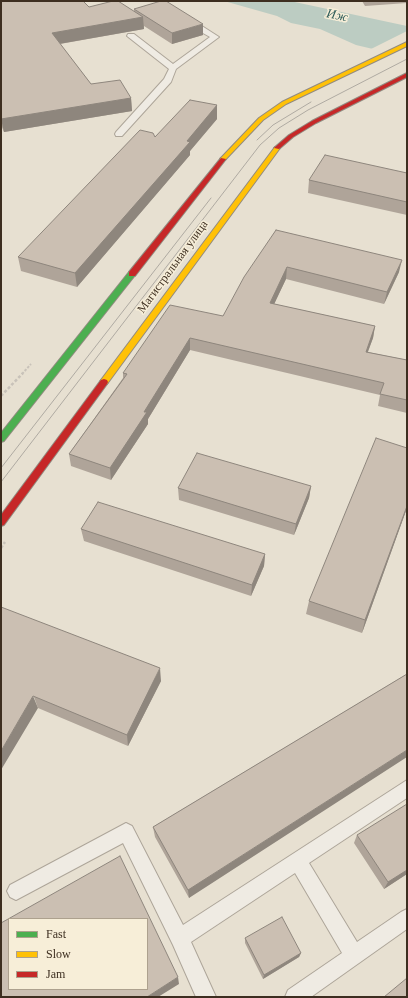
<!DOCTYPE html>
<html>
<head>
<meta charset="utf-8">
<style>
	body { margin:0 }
	#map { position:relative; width:408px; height:998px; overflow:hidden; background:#e7e0d1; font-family:"Times New Roman",serif }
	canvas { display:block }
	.frame { position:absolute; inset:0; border:2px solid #3d2e20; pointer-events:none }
	.legend { position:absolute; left:8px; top:918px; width:140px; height:72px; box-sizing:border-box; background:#f7eed8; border:1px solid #ada18e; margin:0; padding:5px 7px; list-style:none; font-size:12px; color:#3d2e20 }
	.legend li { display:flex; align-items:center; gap:8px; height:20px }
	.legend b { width:20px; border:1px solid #ada18e }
</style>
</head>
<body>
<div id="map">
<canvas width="408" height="998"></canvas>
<div class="frame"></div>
<ul class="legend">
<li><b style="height:5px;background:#4caf50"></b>Fast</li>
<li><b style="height:5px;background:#ffc107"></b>Slow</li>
<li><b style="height:5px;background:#c62828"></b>Jam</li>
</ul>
</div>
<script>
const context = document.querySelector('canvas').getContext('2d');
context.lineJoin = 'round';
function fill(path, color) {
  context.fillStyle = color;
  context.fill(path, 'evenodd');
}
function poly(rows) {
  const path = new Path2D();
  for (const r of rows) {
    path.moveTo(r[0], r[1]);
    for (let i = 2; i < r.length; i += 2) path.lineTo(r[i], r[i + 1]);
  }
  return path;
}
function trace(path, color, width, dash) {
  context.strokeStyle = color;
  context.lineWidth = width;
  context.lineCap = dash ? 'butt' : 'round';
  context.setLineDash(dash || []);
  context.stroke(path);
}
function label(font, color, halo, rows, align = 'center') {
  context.font = font + ' "Times New Roman",serif';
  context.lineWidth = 3;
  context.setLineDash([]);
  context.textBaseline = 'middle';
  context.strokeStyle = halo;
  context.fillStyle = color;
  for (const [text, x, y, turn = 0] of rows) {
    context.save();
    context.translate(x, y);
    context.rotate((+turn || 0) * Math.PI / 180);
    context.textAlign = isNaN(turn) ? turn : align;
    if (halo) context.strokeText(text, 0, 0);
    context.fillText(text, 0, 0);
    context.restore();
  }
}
fill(poly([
	[224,1,290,1,407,26,407,57,356,45,320,29,291,23,277,16]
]), '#bcccc2');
fill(poly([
	[407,31,407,59,369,50]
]), '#e7e0d1');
const lane = poly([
	[185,19,191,19,219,37,176,69,171,82,122,136,116,136,115,134,116,132,164,79,169,69,127,36,128,34,134,34,173,64,210,37,185,23,185,19],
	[407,780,407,798,309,863,357,942,401,912,407,909,407,929,311,997,285,997,288,990,342,953,295,873,191,942,216,997,196,997,173,945,123,843,16,900,10,897,7,891,10,885,126,823,132,826,183,925,407,780]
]);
const fast = poly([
	[129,272,132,272,136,274,4,441,1,442,1,433,129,272]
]);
const slow = poly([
	[407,42,407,46,286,104,263,120,225,160,220,159,259,118,282,102,407,42],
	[275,147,280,148,107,384,101,384,100,382,101,380,275,147]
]);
const jam = poly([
	[407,73,407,77,316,123,293,137,279,149,274,148,289,135,312,121,407,73],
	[221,158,226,159,135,276,129,276,129,272,221,158],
	[104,379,107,380,108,382,107,384,4,525,1,526,1,515,101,380,104,379]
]);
trace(lane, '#ada599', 2);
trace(fast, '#928b80', 2);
trace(slow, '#928b80', 2);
trace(jam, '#928b80', 2);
trace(poly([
	[22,374,31,364]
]), '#c8c2b9', 2, [2.5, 1.5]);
trace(poly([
	[1,396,23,373],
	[1,548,5,542]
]), '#c8c2b9', 2.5, [3, 2]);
fill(lane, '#efebe3');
fill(fast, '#4caf50');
fill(slow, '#ffc107');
fill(jam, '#c62828');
trace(poly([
	[257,140,273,125,311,102],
	[1,468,211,198],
	[1,482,260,145,279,128,308,110,407,59]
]), '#afaaa2', 1);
fill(poly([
	[1,1,134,11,134,9,203,35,172,44,144,26,144,29,60,44,91,84,131,98,132,111,4,132,1,125],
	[362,1,407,1,407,3,365,6],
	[217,105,217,119,190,151,190,155,77,287,21,271,18,257,155,137],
	[407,173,407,215,308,193,309,180],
	[276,230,399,272,384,304,286,279,274,304,375,326,373,338,368,352,407,360,407,413,378,406,380,395,190,350,148,419,148,424,111,480,71,466,69,454,123,378,123,373,223,316],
	[311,486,309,498,294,535,179,500,178,488],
	[407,508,362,633,306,614,309,601],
	[81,529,265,554,264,566,251,596,84,541],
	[1,607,161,681,128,746,38,708],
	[407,674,189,898,155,837,153,827],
	[357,835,407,874,384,889,354,843],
	[245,938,301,953,299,957,263,979,245,943]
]), '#afa499');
fill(poly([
	[143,17,144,29,53,45,52,33],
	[203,24,203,35,172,44,172,33],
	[131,98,132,111,4,132,1,119],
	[217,105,217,119,190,151,190,155,77,287,75,273],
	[402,260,399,272,384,304,387,292],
	[287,267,286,279,269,315,270,303],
	[375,326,373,338,363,364,366,352],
	[190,338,190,350,148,419,148,424,111,480,110,468,144,412],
	[311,486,309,498,294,535,296,524],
	[407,506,407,508,362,633,365,620],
	[265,554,264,566,251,596,252,585],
	[160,668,161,681,128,746,127,735],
	[33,696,38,708,1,770,1,751],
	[407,750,407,757,189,898,188,890],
	[407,870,407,874,384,889,388,882],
	[301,953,299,957,263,979,264,975],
	[178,977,179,984,158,997,147,997]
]), '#8e867d');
const building = poly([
	[1,1,83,1,89,7,113,1,118,1,143,17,52,33,91,84,120,80,131,98,1,119,1,1],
	[161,1,166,1,203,24,172,33,134,9,161,1],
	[190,100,217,105,187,141,190,142,75,273,18,257,140,130,153,133,155,137,190,100],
	[325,155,407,173,407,202,309,180,325,155],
	[276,230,402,260,387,292,287,267,270,303,375,326,366,352,407,360,407,400,380,394,384,383,190,338,144,412,147,412,110,468,69,454,127,374,123,373,170,305,223,316,244,277,276,230],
	[376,438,407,448,407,506,365,620,309,601,376,438],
	[197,453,311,486,296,524,178,488,197,453],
	[98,502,265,554,252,585,81,529,98,502],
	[1,607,160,668,127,735,33,696,1,751,1,607],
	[407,674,407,750,188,890,153,827,407,674],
	[407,804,407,870,388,882,357,835,407,804],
	[120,856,178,977,147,997,1,997,1,923,120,856],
	[9,919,147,919,147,989,9,989,9,919],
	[282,917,301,953,264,975,245,938,282,917],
	[407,978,407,997,384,997,407,978]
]);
fill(building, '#cbbfb2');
trace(building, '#8e867d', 1);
label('12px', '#3d2e20', '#f7eed8', [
	["Магистральная улица",173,267,-54]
]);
label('italic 13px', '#2f5d5a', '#f7eed8', [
	["Иж",337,16,12]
]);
</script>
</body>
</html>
